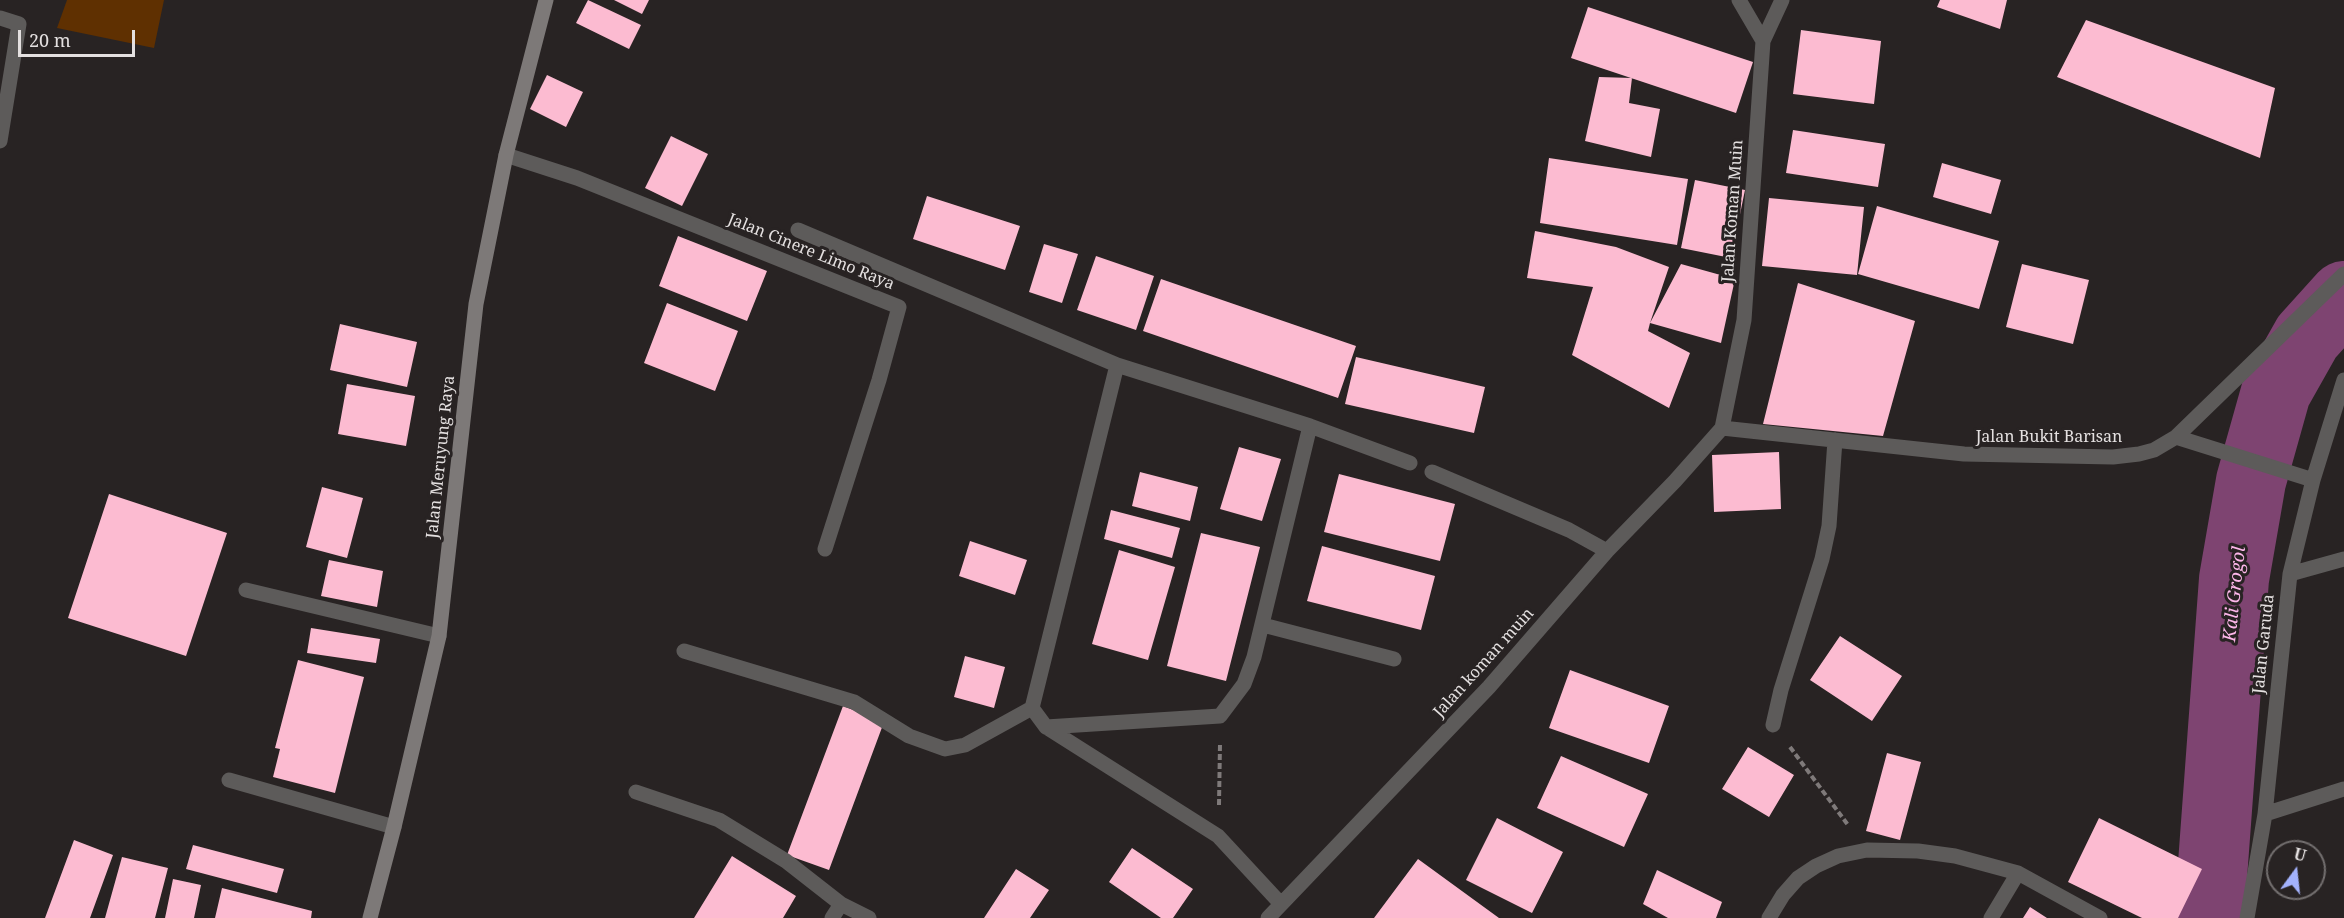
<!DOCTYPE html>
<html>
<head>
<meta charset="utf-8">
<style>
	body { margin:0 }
	#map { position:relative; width:2344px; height:918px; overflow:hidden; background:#282323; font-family:"Noto Serif",serif }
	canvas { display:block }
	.north { position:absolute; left:2266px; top:840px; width:60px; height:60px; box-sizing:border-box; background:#282323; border:2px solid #736f6f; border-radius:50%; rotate:15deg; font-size:16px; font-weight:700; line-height:24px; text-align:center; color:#e4e0e0 }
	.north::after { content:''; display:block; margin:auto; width:21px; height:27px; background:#a3b2fd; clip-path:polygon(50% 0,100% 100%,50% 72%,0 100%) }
	.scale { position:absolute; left:18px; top:30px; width:117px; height:27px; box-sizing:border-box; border:3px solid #e4e0e0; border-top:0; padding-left:8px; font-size:18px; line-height:21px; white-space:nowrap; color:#e4e0e0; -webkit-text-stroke:4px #282323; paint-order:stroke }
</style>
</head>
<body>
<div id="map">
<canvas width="2344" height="918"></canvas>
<div class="north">U</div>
<div class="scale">20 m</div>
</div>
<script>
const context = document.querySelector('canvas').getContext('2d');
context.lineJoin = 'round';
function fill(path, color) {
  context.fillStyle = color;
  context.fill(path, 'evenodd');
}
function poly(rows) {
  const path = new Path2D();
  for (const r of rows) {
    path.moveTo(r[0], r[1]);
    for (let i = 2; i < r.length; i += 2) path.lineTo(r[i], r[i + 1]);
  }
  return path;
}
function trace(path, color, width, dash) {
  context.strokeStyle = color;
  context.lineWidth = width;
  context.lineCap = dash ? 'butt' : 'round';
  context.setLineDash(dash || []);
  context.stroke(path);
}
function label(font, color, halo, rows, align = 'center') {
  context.font = font + ' "Noto Serif",serif';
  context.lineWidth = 6;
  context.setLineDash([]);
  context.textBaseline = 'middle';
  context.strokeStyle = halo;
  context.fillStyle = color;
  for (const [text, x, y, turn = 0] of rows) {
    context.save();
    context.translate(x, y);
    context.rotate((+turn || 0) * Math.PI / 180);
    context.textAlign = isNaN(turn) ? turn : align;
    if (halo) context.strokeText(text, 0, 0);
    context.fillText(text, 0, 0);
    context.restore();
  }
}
fill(poly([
	[67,0,164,0,154,48,57,28]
]), '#5f3001');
trace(poly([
	[2209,918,2234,579,2251,481,2276,392,2307,337,2344,296]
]), '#7e4471', 70);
fill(poly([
	[588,0,641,25,629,49,576,23],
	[614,0,649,0,642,14],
	[1940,0,2007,0,2000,29,1937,7],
	[1588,7,1753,62,1736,113,1571,58],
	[2086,20,2275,88,2260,158,2057,77],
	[1801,30,1881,41,1874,104,1793,94],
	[547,75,583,92,566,127,530,109],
	[1599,77,1632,78,1629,103,1660,109,1651,157,1585,141],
	[1793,130,1885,144,1878,187,1786,173],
	[671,136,708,154,682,206,645,188],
	[1549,158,1688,179,1677,245,1540,223],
	[1942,163,2001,180,1991,214,1933,197],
	[1695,180,1745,190,1731,258,1681,248],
	[927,196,1020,226,1005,270,913,239],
	[1769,198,1864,207,1857,275,1762,266],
	[1877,206,1999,241,1979,309,1858,274],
	[1535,231,1616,247,1669,267,1650,323,1681,264,1735,279,1721,343,1650,323,1648,331,1690,353,1669,408,1572,355,1593,287,1527,278],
	[678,236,767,271,747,321,659,286],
	[1044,244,1078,254,1062,303,1029,292],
	[1096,256,1154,276,1136,330,1077,310],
	[2022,264,2089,280,2073,344,2006,327],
	[1161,279,1356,346,1338,398,1143,331],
	[1798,283,1915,321,1883,436,1763,424],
	[667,303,738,331,715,391,644,363],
	[340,324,417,342,407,387,330,370],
	[1356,357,1485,387,1474,433,1345,404],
	[347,384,415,396,406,446,338,434],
	[1239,447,1281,459,1262,521,1220,509],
	[1779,452,1781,509,1714,512,1712,455],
	[1140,472,1198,487,1190,521,1132,506],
	[1339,474,1455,504,1440,561,1324,532],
	[322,487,363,498,347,558,306,547],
	[109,494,227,533,186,656,68,618],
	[1111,510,1180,528,1172,558,1104,539],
	[1201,533,1260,547,1226,681,1167,666],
	[970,541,1027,560,1015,595,959,576],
	[1322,546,1435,576,1421,630,1307,601],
	[1119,550,1175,567,1148,660,1092,644],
	[329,560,383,571,377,607,321,596],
	[311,628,380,639,376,663,307,653],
	[1840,636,1902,676,1872,721,1810,680],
	[965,656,1005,667,994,708,954,697],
	[298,660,364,677,335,793,273,777,280,749,275,748],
	[1570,670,1669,706,1649,763,1549,728],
	[843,706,884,722,829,870,787,855],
	[1748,747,1794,775,1769,817,1722,789],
	[1887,753,1921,762,1900,840,1866,831],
	[1561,756,1648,794,1624,847,1537,808],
	[1497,818,1563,852,1532,913,1466,880],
	[2099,818,2202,869,2178,918,2142,918,2068,882],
	[74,840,113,855,90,918,45,918],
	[193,845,284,869,277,893,186,869],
	[1132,848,1193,889,1173,918,1161,918,1109,882],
	[732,856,796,896,783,918,694,918],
	[122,857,168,868,155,918,105,918],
	[1418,859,1499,918,1374,918],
	[1016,869,1049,890,1030,918,984,918],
	[1657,870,1722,902,1716,918,1668,918,1643,904],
	[173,879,201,885,194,918,165,918],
	[222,888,312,911,311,918,215,918],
	[2030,907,2047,918,2023,918]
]), '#fcbbd1');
trace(poly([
	[1790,747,1848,825],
	[1219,805,1220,744]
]), '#7f7a7a', 4, [6, 3]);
trace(poly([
	[0,18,19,24,0,141],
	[1763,41,1782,0],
	[506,155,577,178,899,307,879,380,825,549],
	[798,230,1117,365,1310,426,1410,463],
	[1117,365,1032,708,1046,727,1218,836,1281,904],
	[1722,428,1964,454,2113,457,2139,454,2154,450,2176,437,2344,274],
	[1722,428,1744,320,1763,41,1739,0],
	[2176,437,2313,480],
	[1432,472,1569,530,1607,551],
	[2290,574,2344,559],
	[246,590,439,636],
	[1263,625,1394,659],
	[684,651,854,702,909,736,945,749,965,745,1032,708],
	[1773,725,1781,690,1822,559,1829,526,1835,440],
	[1046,727,1220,716,1244,684,1254,657,1310,426],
	[229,780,394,827],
	[636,792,719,820,786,861,841,904,869,918],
	[2265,814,2344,789],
	[832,918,841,904],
	[1268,918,1489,687,1607,551,1675,481,1722,428],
	[1769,918,1783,895,1798,878,1816,866,1838,856,1867,850,1918,851,1955,856,2018,873,2100,918],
	[1991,918,2018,873],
	[2247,918,2265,814,2290,574,2313,480,2344,380]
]), '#5d5b5a', 15);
trace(poly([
	[370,918,394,827,439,636,476,304,506,155,546,0]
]), '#7d7978', 15);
label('16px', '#e4e0e0', '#282323', [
	["Jalan Koman Muin",1733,211,-86],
	["Jalan Cinere Limo Raya",811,252,22],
	["Jalan Bukit Barisan",2049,437],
	["Jalan Meruyung Raya",441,457,-84],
	["Jalan Garuda",2264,644,-84],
	["Jalan koman muin",1484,663,-48]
]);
label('italic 18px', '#fdb7ea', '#282323', [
	["Kali Grogol",2235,594,-84]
]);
</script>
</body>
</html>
